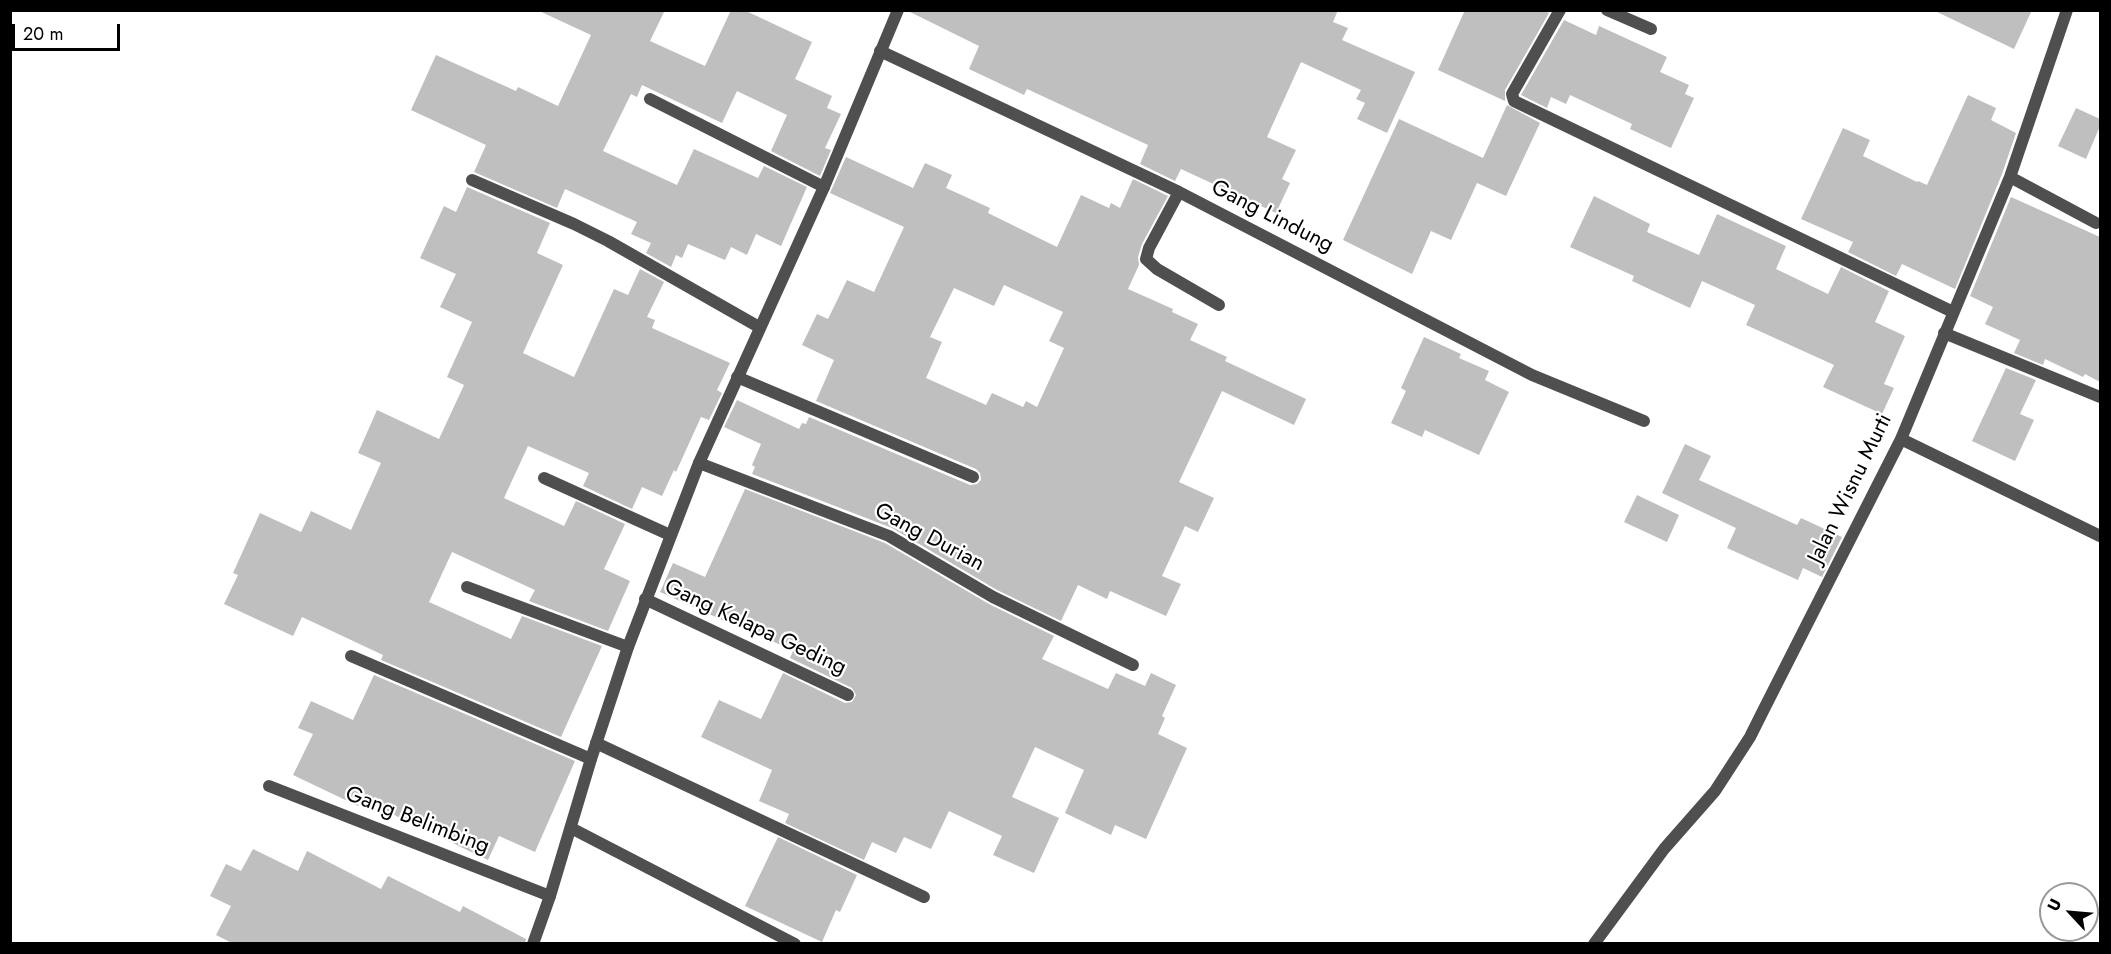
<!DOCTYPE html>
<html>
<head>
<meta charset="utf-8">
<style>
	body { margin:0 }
	#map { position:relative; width:2111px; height:954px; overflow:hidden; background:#fff; font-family:Jost,sans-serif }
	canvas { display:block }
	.frame { position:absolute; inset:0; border:12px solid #000; pointer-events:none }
	.north { position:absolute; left:2039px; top:882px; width:60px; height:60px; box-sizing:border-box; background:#fff; border:2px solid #999; border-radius:50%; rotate:296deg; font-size:16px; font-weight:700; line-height:24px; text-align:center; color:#000 }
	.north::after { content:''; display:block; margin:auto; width:21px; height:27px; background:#000; clip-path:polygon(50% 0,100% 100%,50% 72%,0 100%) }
	.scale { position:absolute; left:12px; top:24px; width:108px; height:27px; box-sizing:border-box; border:3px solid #000; border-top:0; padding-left:8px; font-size:18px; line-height:21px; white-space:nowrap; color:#000; -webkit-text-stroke:4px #fff; paint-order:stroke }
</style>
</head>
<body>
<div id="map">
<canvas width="2111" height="954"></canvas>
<div class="frame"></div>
<div class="north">U</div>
<div class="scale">20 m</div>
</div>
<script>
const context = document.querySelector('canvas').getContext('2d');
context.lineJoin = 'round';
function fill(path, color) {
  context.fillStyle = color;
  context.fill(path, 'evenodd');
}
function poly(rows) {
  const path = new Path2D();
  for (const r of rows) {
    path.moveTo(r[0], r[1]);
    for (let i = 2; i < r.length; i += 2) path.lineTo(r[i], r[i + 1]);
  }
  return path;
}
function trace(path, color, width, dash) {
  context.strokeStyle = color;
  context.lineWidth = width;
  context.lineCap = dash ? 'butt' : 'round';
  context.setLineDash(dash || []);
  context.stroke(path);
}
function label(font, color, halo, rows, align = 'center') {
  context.font = font + ' Jost,sans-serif';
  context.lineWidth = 4.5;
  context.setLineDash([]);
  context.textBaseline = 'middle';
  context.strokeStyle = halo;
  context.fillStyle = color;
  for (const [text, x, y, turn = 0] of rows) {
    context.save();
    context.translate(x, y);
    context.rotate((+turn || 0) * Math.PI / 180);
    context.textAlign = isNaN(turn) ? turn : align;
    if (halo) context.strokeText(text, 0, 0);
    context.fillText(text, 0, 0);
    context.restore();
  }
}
fill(poly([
	[537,10,665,10,650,41,705,66,731,10,744,10,812,42,795,79,832,96,827,108,841,114,825,148,831,150,820,176,771,151,787,115,737,91,722,123,642,85,637,97,631,94,603,151,677,185,694,149,758,178,764,166,807,187,781,246,756,234,747,255,731,247,725,260,688,244,682,258,676,255,671,267,646,253,651,243,631,234,637,222,565,189,557,208,474,172,486,145,411,110,436,55,516,91,518,87,558,106,591,35],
	[906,10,1338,10,1333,22,1348,28,1342,40,1415,72,1387,133,1357,119,1365,103,1356,99,1361,90,1301,62,1267,137,1296,150,1282,179,1290,183,1276,213,1181,169,1175,181,1140,164,1148,145,1027,89,1024,95,969,69,979,46],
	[1465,10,1544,10,1549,13,1505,90,1505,101,1438,70],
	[1933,10,2032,10,2014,49],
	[1564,20,1596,35,1599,26,1667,57,1660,72,1689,85,1685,94,1694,98,1671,148,1630,129,1632,124,1570,95,1566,104,1551,97,1547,108,1521,95],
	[1968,95,1996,108,1991,120,2016,133,2002,174,1955,289,1902,264,1896,276,1848,252,1853,242,1801,219,1843,128,1870,140,1863,156,1917,182,1918,181,1927,185],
	[1507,105,1540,123,1506,196,1477,183,1451,240,1431,231,1412,274,1343,240,1399,119,1483,158],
	[2076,108,2100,119,2100,126,2086,159,2058,146],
	[846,157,913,188,925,163,952,175,946,188,990,208,988,213,1057,247,1081,195,1109,208,1111,203,1120,208,1133,179,1168,196,1142,244,1138,257,1139,265,1128,289,1173,309,1172,312,1198,324,1190,340,1227,357,1225,361,1306,399,1294,425,1222,391,1179,482,1214,498,1198,532,1185,526,1162,576,1181,584,1166,616,1110,591,1107,599,1078,585,1061,621,997,590,892,528,752,474,755,467,752,465,761,444,724,427,737,400,799,429,802,423,806,424,809,417,970,485,977,484,981,480,980,473,976,469,816,401,834,360,802,345,817,314,828,319,847,280,874,292,904,227,830,193],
	[1004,285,1063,312,1049,341,1064,348,1037,407,1026,401,1023,407,992,393,986,405,926,378,942,342,930,337,954,288,994,306],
	[467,187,550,223,537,253,563,265,523,353,574,377,614,289,628,295,640,269,664,282,647,317,655,320,652,328,730,363,717,390,722,393,709,420,701,417,676,472,674,470,662,496,642,487,632,509,583,486,589,473,528,446,504,498,564,526,576,501,625,524,604,569,630,581,608,631,529,601,535,590,452,552,429,602,511,639,522,616,602,646,561,737,381,660,383,655,302,617,293,636,224,604,238,575,233,573,260,513,301,532,311,511,351,530,381,463,358,453,377,410,439,439,464,385,447,377,472,322,440,307,456,274,420,258,444,206,456,212],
	[1594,196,1650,224,1647,232,1699,255,1717,214,1786,246,1776,269,1828,294,1841,267,1889,291,1875,322,1905,336,1884,384,1894,388,1882,414,1823,387,1834,365,1746,325,1755,305,1702,281,1690,308,1632,281,1634,276,1570,247],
	[2011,197,2100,237,2100,382,2085,374,2083,377,2045,359,2043,365,2014,353,2020,340,1985,324,1993,307,1970,296],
	[1424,337,1461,354,1459,358,1489,371,1485,380,1509,392,1479,455,1425,430,1422,437,1391,423,1406,391,1401,388],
	[2006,368,2036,380,2020,414,2034,420,2015,461,1972,441],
	[1685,444,1711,456,1699,480,1797,525,1801,518,1842,537,1822,577,1803,568,1798,580,1727,548,1736,528,1662,493],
	[745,489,885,543,989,604,1054,636,1042,659,1108,689,1116,673,1145,686,1151,673,1176,685,1162,716,1165,718,1158,734,1187,748,1146,839,1115,825,1111,835,1065,813,1084,770,1035,747,1012,797,1059,818,1034,873,993,855,1002,836,949,811,931,849,904,837,896,853,872,842,864,860,785,823,789,814,759,801,772,770,701,737,719,700,761,719,783,673,845,703,852,702,856,695,852,688,790,658,793,651,732,622,731,624,660,592,673,563,705,577],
	[1637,495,1679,515,1667,542,1624,522],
	[374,675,575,761,535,852,499,836,488,860,361,799,358,806,293,775,313,734,298,728,311,701,353,720],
	[778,837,857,875,840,912,836,910,822,942,745,906],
	[253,849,298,871,307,851,381,889,388,876,460,912,463,906,526,939,525,944,234,944,216,935,231,906,210,896,226,864,241,871]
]), '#bfbfbf');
trace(poly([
	[1560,10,1512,94,1514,101,1953,312],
	[1607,10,1651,29],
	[880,51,1179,192,1532,375,1644,421],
	[650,99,824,187],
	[2010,177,2096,223],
	[472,180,574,224,608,241,759,327],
	[1179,192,1149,248,1146,259,1157,269,1219,305],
	[1944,333,2100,397],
	[737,377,973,477],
	[1901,439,2100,536],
	[699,463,889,536,993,597,1133,665],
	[544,478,670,535],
	[467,587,628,647],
	[645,599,848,695],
	[351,656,591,759],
	[596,743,924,897],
	[269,786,550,896],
	[571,828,795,944],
	[1594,944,1664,849,1715,791,1750,737,1764,709,1901,439,2010,177,2067,10]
]), '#4f4f4f', 12);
trace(poly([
	[533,944,550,896,591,759,628,647,699,463,824,187,898,10]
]), '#4f4f4f', 12);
label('22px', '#000', '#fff', [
	["Gang Lindung",1272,217,27],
	["Jalan Wisnu Murti",1851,489,-64],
	["Gang Durian",929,538,28],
	["Gang Kelapa Geding",755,628,25],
	["Gang Belimbing",417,821,21]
]);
</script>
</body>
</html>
